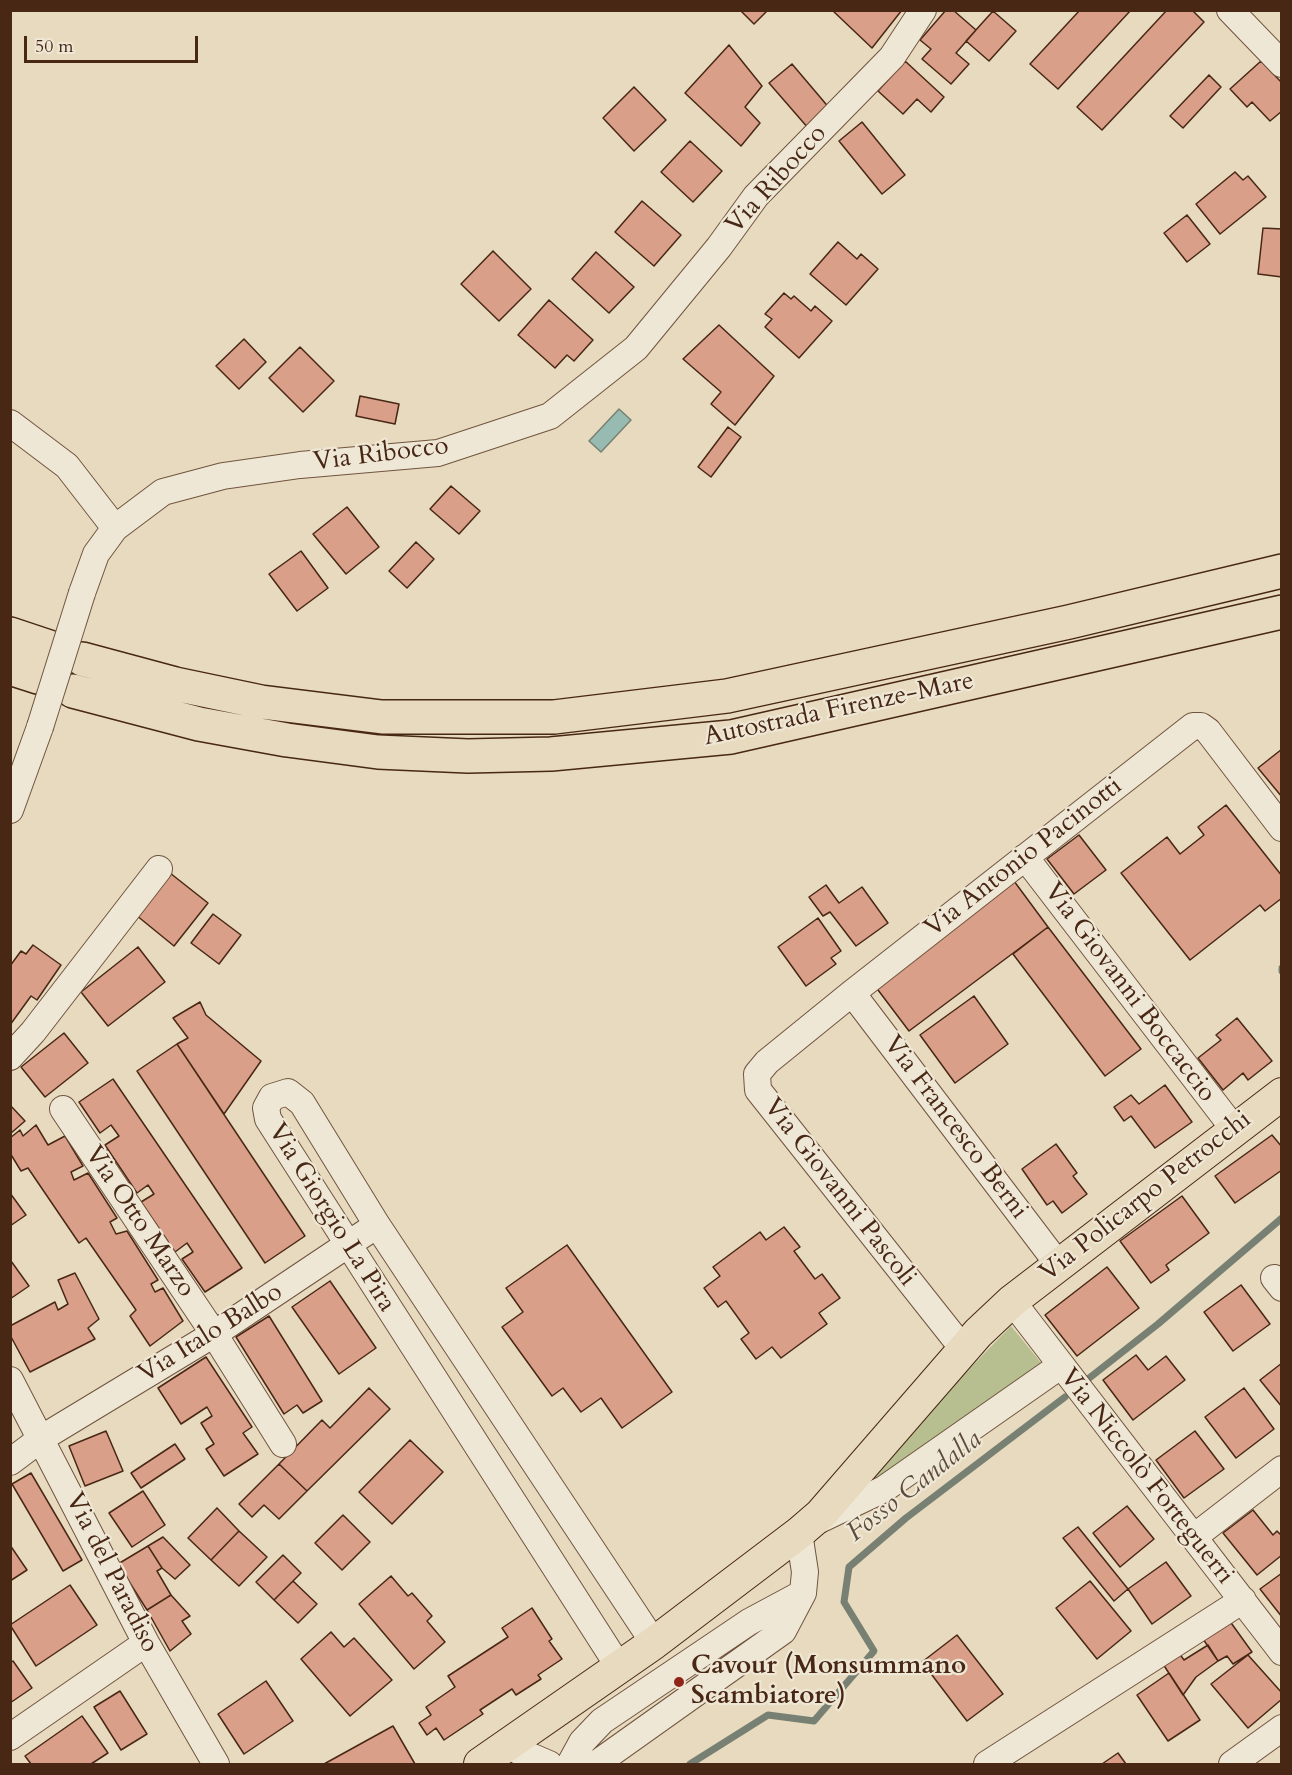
<!DOCTYPE html>
<html>
<head>
<meta charset="utf-8">
<style>
	body { margin:0 }
	#map { position:relative; width:1292px; height:1775px; overflow:hidden; background:#e7dabe; font-family:Cardo,serif }
	canvas { display:block }
	.frame { position:absolute; inset:0; border:12px solid #482715; pointer-events:none }
	.scale { position:absolute; left:24px; top:36px; width:174px; height:27px; box-sizing:border-box; border:3px solid #482715; border-top:0; padding-left:8px; font-size:18px; line-height:21px; white-space:nowrap; color:#482715; -webkit-text-stroke:4px #efe7d5; paint-order:stroke }
</style>
</head>
<body>
<div id="map">
<canvas width="1292" height="1775"></canvas>
<div class="frame"></div>
<div class="scale">50 m</div>
</div>
<script>
const context = document.querySelector('canvas').getContext('2d');
context.lineJoin = 'round';
function fill(path, color) {
  context.fillStyle = color;
  context.fill(path, 'evenodd');
}
function poly(rows) {
  const path = new Path2D();
  for (const r of rows) {
    path.moveTo(r[0], r[1]);
    for (let i = 2; i < r.length; i += 2) path.lineTo(r[i], r[i + 1]);
  }
  return path;
}
function trace(path, color, width, dash) {
  context.strokeStyle = color;
  context.lineWidth = width;
  context.lineCap = dash ? 'butt' : 'round';
  context.setLineDash(dash || []);
  context.stroke(path);
}
function label(font, color, halo, rows, align = 'center') {
  context.font = font + ' Cardo,serif';
  context.lineWidth = 4.5;
  context.setLineDash([]);
  context.textBaseline = 'middle';
  context.strokeStyle = halo;
  context.fillStyle = color;
  for (const [text, x, y, turn = 0] of rows) {
    context.save();
    context.translate(x, y);
    context.rotate((+turn || 0) * Math.PI / 180);
    context.textAlign = isNaN(turn) ? turn : align;
    if (halo) context.strokeText(text, 0, 0);
    context.fillText(text, 0, 0);
    context.restore();
  }
}
fill(poly([
	[1011,1326,1042,1364,880,1479,870,1482,872,1469]
]), '#b7bf90');
const water = poly([
	[619,409,631,420,601,452,589,441,619,409]
]);
fill(water, '#97bbb0');
trace(water, '#778072', 1.5);
trace(poly([
	[1282,968,1282,971],
	[1088,1379,1158,1324,1282,1218],
	[690,1764,768,1715,814,1721,874,1651,844,1602,849,1567,906,1518,1065,1397]
]), '#778072', 7);
const building = poly([
	[740,10,768,10,754,24,740,10],
	[832,10,902,10,872,48,832,10],
	[946,10,953,10,976,30,956,53,969,64,951,84,922,59,931,49,920,40,946,10],
	[1080,10,1131,10,1058,89,1030,64,1080,10],
	[1167,10,1192,10,1204,22,1102,130,1077,107,1167,10],
	[993,11,1016,31,989,61,966,41,993,11],
	[729,45,762,86,745,107,760,123,741,146,685,93,729,45],
	[905,61,944,97,931,112,917,99,903,114,878,91,905,61],
	[1261,61,1282,83,1282,111,1270,121,1252,102,1247,107,1230,89,1261,61],
	[792,64,831,110,809,129,769,83,792,64],
	[1209,75,1221,87,1183,128,1170,116,1209,75],
	[634,87,666,120,634,151,603,118,634,87],
	[862,122,905,175,882,194,839,141,862,122],
	[690,141,722,171,693,202,661,172,690,141],
	[1235,172,1243,180,1248,176,1266,197,1220,234,1196,204,1235,172],
	[642,201,681,235,654,266,615,232,642,201],
	[1187,215,1210,244,1187,262,1164,233,1187,215],
	[1263,228,1282,229,1282,277,1258,274,1263,228],
	[838,242,857,259,861,254,878,269,846,305,810,274,838,242],
	[493,251,531,289,499,321,461,284,493,251],
	[596,252,634,287,609,313,572,279,596,252],
	[784,293,791,299,794,296,811,311,815,306,832,321,799,358,765,327,772,319,765,314,784,293],
	[549,300,593,340,574,361,567,355,555,368,518,335,549,300],
	[719,325,774,376,735,425,711,404,721,392,683,359,719,325],
	[244,339,266,362,239,389,216,366,244,339],
	[300,347,334,381,303,412,269,378,300,347],
	[360,396,399,404,395,424,356,416,360,396],
	[728,427,741,437,711,477,698,467,728,427],
	[451,486,480,511,459,534,430,509,451,486],
	[347,507,379,547,346,574,313,534,347,507],
	[416,542,434,559,407,588,389,571,416,542],
	[301,551,328,588,297,611,269,574,301,551],
	[1282,749,1282,797,1258,768,1282,749],
	[1226,805,1282,876,1282,898,1265,911,1260,905,1190,960,1121,873,1167,837,1180,854,1204,835,1198,827,1226,805],
	[1079,835,1106,870,1074,894,1047,859,1079,835],
	[170,873,208,903,174,946,136,915,170,873],
	[1014,881,1048,927,909,1031,875,986,1014,881],
	[826,885,839,903,862,887,888,923,856,946,830,912,823,916,809,897,826,885],
	[213,914,241,935,219,964,191,943,213,914],
	[818,918,841,951,831,958,836,964,806,986,778,947,818,918],
	[1048,927,1141,1049,1105,1076,1013,954,1048,927],
	[33,945,61,965,37,1000,31,996,10,1025,10,966,21,951,26,954,33,945],
	[138,947,165,982,108,1026,81,992,138,947],
	[974,996,1008,1044,955,1083,920,1035,974,996],
	[200,1002,206,1015,261,1061,224,1114,177,1044,188,1038,173,1018,200,1002],
	[1237,1018,1272,1061,1248,1080,1243,1073,1223,1090,1198,1058,1221,1040,1216,1035,1237,1018],
	[64,1033,88,1063,45,1097,21,1067,64,1033],
	[177,1044,305,1236,265,1263,137,1071,177,1044],
	[113,1079,242,1268,205,1292,182,1259,193,1252,187,1243,175,1252,141,1202,154,1194,148,1185,137,1193,105,1145,119,1136,111,1125,100,1133,79,1102,113,1079],
	[1165,1085,1192,1122,1155,1148,1131,1116,1124,1121,1114,1107,1131,1095,1139,1104,1165,1085],
	[10,1105,25,1121,10,1134,10,1105],
	[36,1125,48,1145,65,1136,83,1166,71,1172,74,1180,88,1173,117,1218,110,1222,116,1234,127,1231,158,1280,151,1284,155,1292,163,1288,183,1321,150,1346,130,1316,136,1310,86,1238,79,1243,28,1168,21,1171,10,1153,10,1138,20,1130,23,1136,36,1125],
	[1272,1135,1282,1147,1282,1170,1235,1203,1215,1176,1272,1135],
	[1056,1144,1077,1173,1073,1176,1087,1194,1062,1213,1053,1201,1047,1205,1022,1169,1056,1144],
	[10,1193,26,1215,10,1226,10,1193],
	[1182,1196,1209,1233,1166,1265,1169,1270,1151,1283,1120,1241,1182,1196],
	[784,1227,800,1247,794,1251,815,1279,822,1274,840,1298,819,1313,827,1324,781,1358,772,1347,756,1359,741,1339,749,1333,726,1301,718,1307,704,1288,720,1276,713,1267,760,1232,766,1240,784,1227],
	[567,1245,672,1392,622,1428,601,1398,581,1412,563,1388,552,1396,502,1327,523,1312,506,1288,567,1245],
	[11,1261,29,1286,10,1299,10,1262,11,1261],
	[1107,1267,1139,1308,1077,1356,1045,1315,1107,1267],
	[75,1273,99,1319,88,1328,95,1339,30,1372,10,1335,10,1326,55,1302,58,1310,68,1304,58,1280,75,1273],
	[330,1281,376,1348,339,1374,292,1307,330,1281],
	[1241,1285,1270,1324,1233,1351,1204,1312,1241,1285],
	[269,1316,322,1401,303,1413,297,1405,284,1414,236,1337,269,1316],
	[1136,1355,1148,1370,1166,1356,1185,1380,1133,1420,1103,1380,1136,1355],
	[206,1357,252,1427,243,1433,258,1454,224,1476,206,1449,214,1444,201,1423,212,1416,207,1407,181,1424,158,1388,206,1357],
	[1282,1363,1282,1407,1260,1380,1282,1363],
	[369,1388,390,1409,307,1491,279,1464,322,1420,330,1428,369,1388],
	[1244,1388,1274,1429,1236,1458,1205,1417,1244,1388],
	[106,1431,123,1471,85,1486,69,1446,106,1431],
	[1195,1431,1224,1469,1184,1498,1156,1460,1195,1431],
	[410,1440,443,1472,392,1524,359,1492,410,1440],
	[175,1444,185,1459,141,1488,131,1473,175,1444],
	[279,1464,307,1491,279,1519,264,1505,252,1517,239,1504,279,1464],
	[31,1473,82,1560,63,1571,12,1484,31,1473],
	[143,1491,165,1525,132,1547,109,1513,143,1491],
	[1127,1506,1154,1539,1120,1567,1093,1533,1127,1506],
	[217,1508,239,1531,211,1560,188,1538,217,1508],
	[1253,1510,1273,1535,1277,1531,1282,1536,1282,1555,1257,1575,1223,1533,1253,1510],
	[343,1515,370,1542,342,1570,315,1543,343,1515],
	[1078,1527,1128,1589,1114,1601,1063,1538,1078,1527],
	[239,1531,267,1557,239,1586,211,1560,239,1531],
	[163,1537,190,1565,175,1579,162,1568,148,1546,163,1537],
	[10,1545,27,1570,10,1581,10,1545],
	[148,1546,162,1568,157,1571,171,1595,147,1610,118,1564,148,1546],
	[283,1555,301,1573,274,1600,256,1582,283,1555],
	[1166,1562,1191,1596,1152,1624,1128,1589,1166,1562],
	[1282,1573,1282,1617,1260,1589,1282,1573],
	[391,1576,408,1596,412,1593,432,1616,427,1621,445,1642,414,1669,359,1604,391,1576],
	[293,1581,317,1604,298,1623,274,1600,293,1581],
	[1090,1581,1131,1631,1097,1659,1056,1608,1090,1581],
	[70,1585,97,1625,36,1666,10,1625,70,1585],
	[171,1595,190,1616,182,1621,191,1634,170,1651,147,1610,171,1595],
	[532,1608,552,1639,549,1641,562,1659,538,1675,541,1679,516,1695,512,1689,480,1710,483,1714,444,1740,436,1728,427,1735,419,1723,431,1715,426,1707,455,1687,448,1676,508,1637,502,1628,532,1608],
	[1229,1620,1252,1652,1233,1664,1227,1656,1218,1661,1203,1639,1229,1620],
	[331,1632,344,1647,354,1638,392,1680,350,1716,301,1659,331,1632],
	[957,1635,1003,1694,967,1721,922,1662,957,1635],
	[1208,1645,1218,1661,1196,1677,1183,1695,1163,1664,1179,1653,1184,1660,1208,1645],
	[1248,1655,1282,1693,1282,1699,1248,1728,1211,1684,1248,1655],
	[13,1661,32,1688,10,1703,10,1663,13,1661],
	[1169,1673,1200,1720,1168,1741,1137,1695,1169,1673],
	[266,1681,293,1721,244,1754,218,1714,266,1681],
	[120,1691,147,1734,121,1750,94,1707,120,1691],
	[82,1716,108,1753,91,1764,31,1764,25,1756,82,1716],
	[393,1726,415,1764,324,1764,393,1726],
	[1118,1753,1126,1764,1102,1764,1118,1753]
]);
fill(building, '#da9f89');
trace(building, '#482715', 1.5);
const minor = poly([
	[1230,10,1282,64],
	[10,423,67,466,115,528],
	[82,593,96,554,115,528,163,492,223,476,300,465,438,453,550,416,636,348,719,247,756,196,892,57,923,10],
	[10,810,40,727],
	[1025,857,1234,1129],
	[852,993,1058,1264],
	[10,1057,33,1032,159,869],
	[63,1109,214,1334,283,1444],
	[1274,1278,1282,1288],
	[1012,1301,1282,1652],
	[964,1350,758,1090,757,1074,767,1062,852,993,1193,726,1201,726,1208,731,1282,828],
	[10,1380,146,1643,216,1764],
	[10,1462,42,1438,214,1334,377,1225],
	[817,1521,884,1489,1060,1366],
	[1194,1537,1282,1469],
	[619,1667,268,1119,266,1108,272,1097,288,1092,302,1103,377,1225,654,1643],
	[10,1737,146,1643],
	[507,1746,549,1764],
	[570,1764,582,1742,602,1721,749,1622,803,1593],
	[596,1764,783,1631,803,1593,805,1572,799,1533],
	[987,1764,1243,1600],
	[1232,1764,1282,1728]
]);
const major = poly([
	[480,1764,654,1643,799,1533,821,1514,978,1333,1012,1301,1282,1094]
]);
const highway = poly([
	[10,634,49,647],
	[82,659,175,684,261,702,382,717,554,717,727,696,1069,622,1282,571],
	[10,668,38,677],
	[73,691,199,724,287,740,378,752,468,756,551,754,731,737,1282,612]
]);
trace(minor, '#70543f', 28);
trace(major, '#482715', 34);
trace(highway, '#482715', 36);
trace(minor, '#efe7d5', 26);
trace(major, '#e7dabe', 32);
trace(highway, '#e7dabe', 33);
const minorBridge = poly([
	[40,727,82,593]
]);
trace(minorBridge, '#70543f', 28, []);
trace(minorBridge, '#efe7d5', 26);
for (const [x, y, r, color] of [
	[679,1682,6,"#8f2418"]
]) {
  const dot = new Path2D();
  dot.arc(x, y, r, 0, 2 * Math.PI);
  context.fillStyle = color;
  context.fill(dot);
  trace(dot, '#efe7d5', 2);
}
label('26px', '#482715', '#efe7d5', [
	["Via Ribocco",777,180,-48],
	["Via Ribocco",381,455,-7],
	["Autostrada Firenze-Mare",839,710,-12],
	["Via Antonio Pacinotti",1024,858,-38],
	["Via Giovanni Boccaccio",1129,993,53],
	["Via Francesco Berni",955,1128,53],
	["Via Giovanni Pascoli",839,1193,52],
	["Via Policarpo Petrocchi",1146,1197,-38],
	["Via Giorgio La Pira",331,1218,58],
	["Via Otto Marzo",139,1222,56],
	["Via Italo Balbo",211,1334,-32],
	["Via Niccolò Forteguerri",1146,1477,52],
	["Via del Paradiso",111,1573,63]
]);
label('bold 26px', '#482715', '#efe7d5', [
	["Cavour (Monsummano",691,1667],
	["Scambiatore)",691,1697]
], 'left');
label('italic 27px', '#5c4c3c', '#efe7d5', [
	["Fosso Candalla",915,1487,-38]
]);
</script>
</body>
</html>
